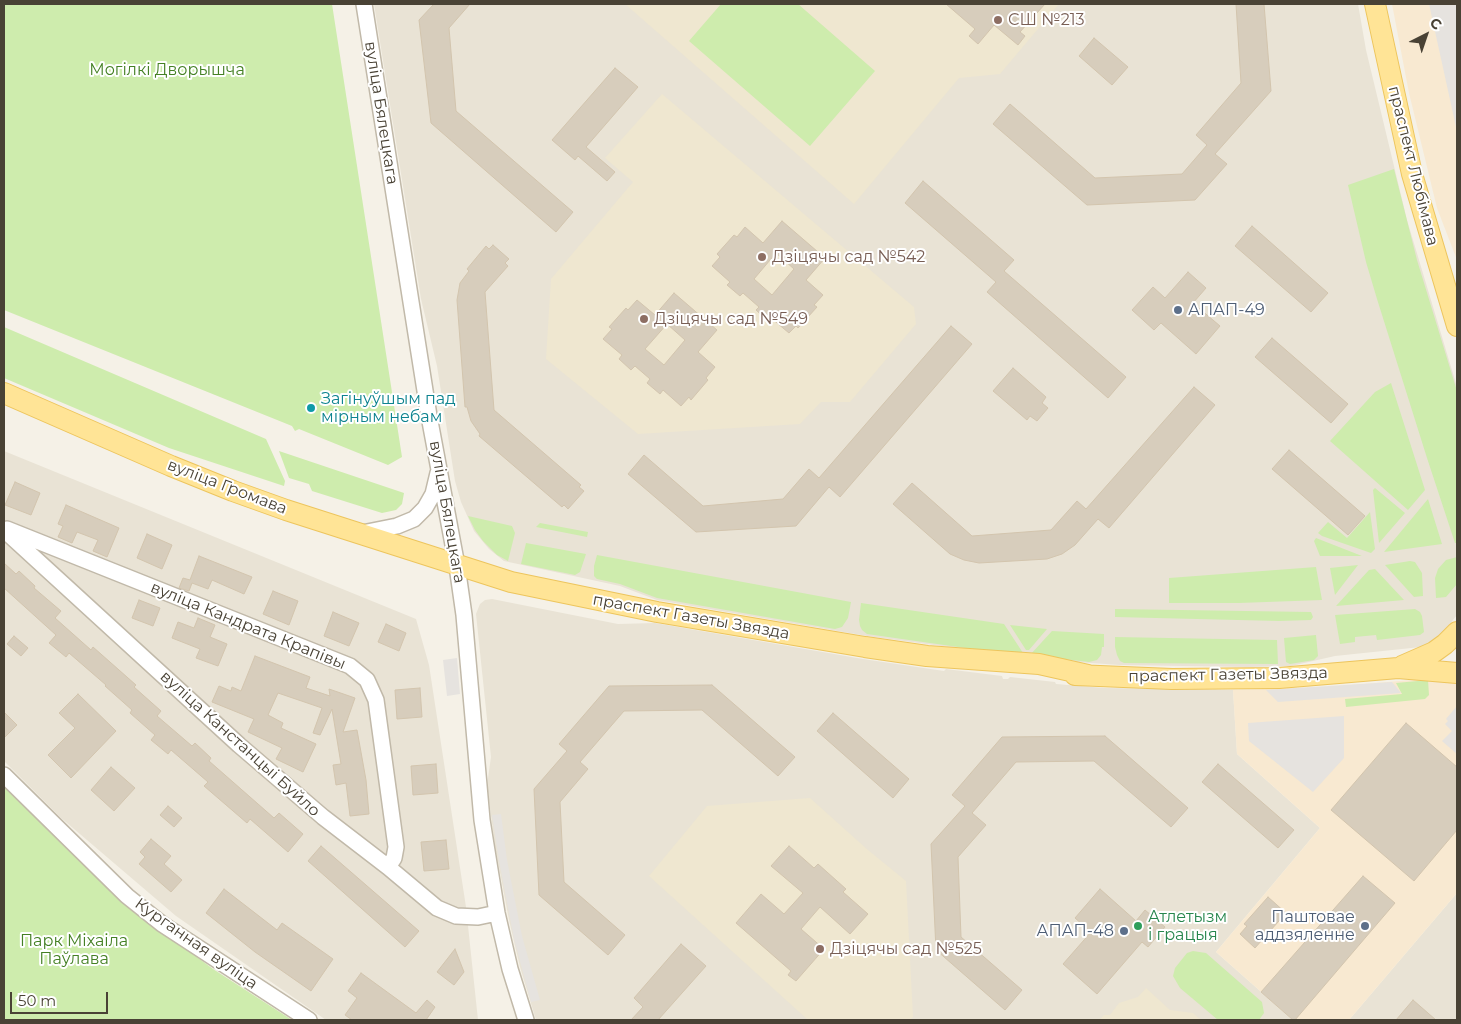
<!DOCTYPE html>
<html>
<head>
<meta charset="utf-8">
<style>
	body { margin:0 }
	#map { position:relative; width:1461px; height:1024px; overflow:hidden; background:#f5f1e7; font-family:Montserrat,sans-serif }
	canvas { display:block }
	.frame { position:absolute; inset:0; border:5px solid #494235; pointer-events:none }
	.north { position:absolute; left:1401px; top:10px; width:50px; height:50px; -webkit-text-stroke:4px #fff; paint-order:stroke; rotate:41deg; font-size:14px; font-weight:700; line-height:20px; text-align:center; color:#494235 }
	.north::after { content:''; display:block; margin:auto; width:18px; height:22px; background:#494235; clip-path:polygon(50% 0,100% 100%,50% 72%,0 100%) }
	.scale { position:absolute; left:10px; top:992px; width:98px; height:22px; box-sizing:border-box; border:2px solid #494235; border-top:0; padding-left:6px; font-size:15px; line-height:18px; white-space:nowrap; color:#494235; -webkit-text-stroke:4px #fff; paint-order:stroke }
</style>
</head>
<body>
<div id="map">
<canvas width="1461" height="1024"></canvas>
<div class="frame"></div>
<div class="north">С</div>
<div class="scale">50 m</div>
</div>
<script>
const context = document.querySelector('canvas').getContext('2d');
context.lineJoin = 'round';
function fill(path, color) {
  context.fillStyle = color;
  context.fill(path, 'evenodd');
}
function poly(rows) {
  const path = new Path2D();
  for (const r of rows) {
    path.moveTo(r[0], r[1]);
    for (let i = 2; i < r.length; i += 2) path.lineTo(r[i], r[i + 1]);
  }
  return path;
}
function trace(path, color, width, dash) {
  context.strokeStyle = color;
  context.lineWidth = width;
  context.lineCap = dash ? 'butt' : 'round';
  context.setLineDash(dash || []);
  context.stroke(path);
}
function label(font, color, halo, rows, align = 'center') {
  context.font = font + ' Montserrat,sans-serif';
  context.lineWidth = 4;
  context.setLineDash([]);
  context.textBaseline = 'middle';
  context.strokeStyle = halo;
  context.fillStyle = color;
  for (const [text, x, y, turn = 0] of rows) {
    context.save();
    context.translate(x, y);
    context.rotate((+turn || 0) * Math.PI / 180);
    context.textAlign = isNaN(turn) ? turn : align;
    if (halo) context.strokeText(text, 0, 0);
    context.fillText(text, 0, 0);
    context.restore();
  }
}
fill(poly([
	[374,4,1358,4,1366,50,1407,220,1457,387,1457,615,1436,641,1421,647,1335,656,1291,666,1247,667,1120,665,1076,662,979,651,867,636,657,600,620,586,504,561,489,549,474,531,461,502,455,481,437,366,421,299],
	[4,451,416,619,429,665,466,907,478,1020,326,1020,176,916,60,817,4,761],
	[492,599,618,624,655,623,863,659,944,671,946,669,1002,676,1003,679,1008,679,1010,677,1055,682,1056,684,1104,688,1233,690,1237,754,1320,828,1216,952,1293,1020,536,1020,520,967,509,920,495,846,487,785,491,757,476,614,480,604,485,600],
	[1457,893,1457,1020,1349,1020]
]), '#e9e3d5');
fill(poly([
	[1392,4,1457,4,1457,260,1437,208,1409,93],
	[1425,679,1443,680,1457,683,1457,893,1349,1020,1293,1020,1216,952,1320,828,1237,754,1233,690,1325,687]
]), '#f8e9d1');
fill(poly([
	[625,4,1059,4,1000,74,959,78,854,204],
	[662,94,914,307,916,324,850,402,821,402,800,424,638,434,546,359,551,279,633,182,605,158],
	[810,798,868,850,906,881,913,1017,910,1020,808,1020,649,876,707,806],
	[1146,988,1170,1010,1193,1013,1201,1020,1099,1020,1104,1015,1110,1015,1119,1003,1138,997]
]), '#efe7d0');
fill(poly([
	[4,4,332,4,402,457,388,465,299,429,295,431,292,426,4,310],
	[721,4,798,4,875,71,810,146,689,41],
	[1394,169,1417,260,1457,391,1457,543,1455,543,1427,458,1377,299,1366,262,1348,185],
	[4,327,266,439,285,481,284,486,169,448,4,378],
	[1391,383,1425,490,1408,510,1330,441,1375,392],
	[279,451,404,493,402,504,396,510,382,513,312,491,309,484,289,478],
	[1375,488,1405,513,1379,543,1373,490],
	[1428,499,1442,544,1384,552],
	[1370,512,1375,549,1371,553,1322,536,1318,533,1328,522,1347,538],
	[468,516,512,526,515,533,508,561,497,555,483,541,475,530],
	[540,523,588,532,587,537,536,527],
	[1316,538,1362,556,1320,556,1314,541],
	[526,543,586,554,580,572,575,575,521,564],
	[597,555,851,602,848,618,842,627,835,629,657,598,620,584,597,579,594,576,594,566],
	[1457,557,1457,584,1446,597,1436,598,1435,578,1438,569,1446,560],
	[1410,561,1415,562,1422,573,1423,596,1414,597,1385,565],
	[1358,565,1335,595,1330,568],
	[1316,567,1322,600,1239,603,1169,603,1169,578],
	[1375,569,1404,600,1336,606,1369,570],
	[861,603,1004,624,1023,653,979,650,867,634,862,630,860,626,859,620],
	[1115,609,1311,612,1313,617,1311,620,1279,621,1115,617],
	[1415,609,1420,612,1422,616,1424,632,1420,635,1377,640,1376,635,1355,637,1355,642,1340,644,1335,615],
	[1010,625,1047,629,1029,650,1026,650],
	[1052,631,1104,634,1104,647,1102,647,1101,655,1097,660,1089,662,1030,655],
	[1316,635,1318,656,1314,660,1290,664,1286,662,1284,638],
	[1115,637,1277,640,1278,664,1124,663,1120,661,1117,655,1115,647],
	[1428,680,1429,695,1425,699,1346,707,1345,699,1402,694,1396,683],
	[4,785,161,930,213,969,292,1020,4,1020],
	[1193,951,1206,953,1262,1002,1264,1013,1259,1020,1218,1020,1180,988,1173,976,1175,968,1187,953]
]), '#ceecad');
fill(poly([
	[1429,4,1457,4,1457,125,1456,127],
	[457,658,460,694,447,696,443,660],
	[1392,682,1401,693,1278,702,1266,690],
	[1457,706,1457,754,1442,741,1452,731,1445,724,1448,721,1446,719],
	[1344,716,1344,758,1313,792,1249,741,1248,723],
	[501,814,507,860,522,936,540,1000,531,1002,514,939,499,861,492,815]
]), '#e6e3df');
const building = poly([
	[434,4,470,4,449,28,456,111,573,212,556,232,431,123,419,20,434,4],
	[946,4,1045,4,1020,32,1025,36,1018,45,994,25,978,44,969,36,975,29,946,4],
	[1236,4,1264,4,1271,91,1215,154,1227,164,1195,200,1087,205,993,124,1010,104,1095,178,1182,174,1207,145,1196,135,1241,83,1236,4],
	[1094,38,1128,67,1112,85,1079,56,1094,38],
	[615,68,638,87,586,147,615,172,607,181,578,156,575,160,552,140,615,68],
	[923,181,1014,260,1004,271,1126,377,1108,398,987,292,996,282,905,203,923,181],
	[782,221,825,258,806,280,823,295,814,305,817,307,798,328,796,326,789,333,771,318,768,321,756,310,759,307,743,293,740,296,727,285,730,282,712,266,720,257,717,254,734,235,737,237,745,227,763,243,782,221],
	[776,253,794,269,772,295,754,279,776,253],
	[1252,226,1328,293,1311,312,1235,246,1252,226],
	[493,245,509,259,505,263,508,266,485,292,494,410,581,485,579,487,584,491,568,509,564,505,562,507,479,436,480,434,471,421,467,407,465,407,457,300,460,283,469,271,467,269,486,246,489,249,493,245],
	[1188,272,1206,288,1193,303,1220,326,1196,354,1161,323,1154,330,1132,310,1153,287,1165,298,1188,272],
	[674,293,717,330,698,352,715,367,706,378,708,380,691,400,689,397,681,406,663,390,660,394,647,383,650,379,635,366,631,370,619,359,622,355,603,339,612,329,609,327,626,308,628,310,637,300,655,315,674,293],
	[667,324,685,340,664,365,645,349,667,324],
	[951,326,972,344,840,497,829,487,796,526,696,532,628,474,644,455,703,506,783,499,809,469,819,478,951,326],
	[1272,338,1348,404,1331,423,1255,357,1272,338],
	[1013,368,1046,397,1042,403,1048,408,1037,421,1030,416,1027,420,993,391,1013,368],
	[1194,387,1215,405,1109,528,1098,519,1075,545,1062,554,1047,559,979,563,964,560,950,554,893,504,912,483,972,536,1051,530,1077,501,1086,509,1194,387],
	[1289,450,1365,516,1348,535,1272,469,1289,450],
	[15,482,40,493,31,515,5,505,15,482],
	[66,505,119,528,107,557,93,551,98,540,77,532,72,543,58,537,63,526,58,524,66,505],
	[147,534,172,545,162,569,137,558,147,534],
	[199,556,252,577,244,594,212,580,208,589,192,583,189,591,179,588,183,578,190,580,199,556],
	[4,563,16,574,19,571,35,586,34,588,61,611,55,618,91,650,93,647,136,685,134,687,161,711,157,716,192,746,195,743,211,758,209,761,274,818,279,813,303,834,288,852,250,819,247,823,204,786,208,782,171,750,168,754,151,740,155,735,130,713,132,710,105,686,106,685,69,653,66,657,49,643,56,635,4,588,4,563],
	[273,591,298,601,289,625,263,614,273,591],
	[139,600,160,608,153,626,132,618,139,600],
	[333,612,359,623,349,646,324,636,333,612],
	[198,618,215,625,210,637,227,644,218,666,196,658,200,649,172,638,178,622,194,628,198,618],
	[386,624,406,633,399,651,378,642,386,624],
	[14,636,28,648,21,656,7,644,14,636],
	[255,656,310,677,306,688,330,696,329,689,355,698,343,732,357,730,366,780,369,814,350,816,346,783,336,785,333,765,341,764,332,709,320,735,313,733,322,708,278,693,268,715,283,723,281,728,316,744,303,772,276,759,282,748,248,732,254,719,212,702,219,686,231,691,232,687,241,691,255,656],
	[712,685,795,757,778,776,702,710,624,711,580,762,588,769,560,802,564,882,625,935,608,955,539,895,534,789,567,751,559,744,609,686,712,685],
	[420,688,422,717,397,719,395,690,420,688],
	[78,694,116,731,71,778,48,755,75,728,59,713,78,694],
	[4,712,17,725,4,738,4,712],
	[833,713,909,779,893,798,817,731,833,713],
	[1406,723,1457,767,1457,830,1414,881,1331,810,1406,723],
	[1105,736,1188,808,1171,827,1094,761,1016,762,972,813,986,825,958,857,961,937,1022,990,1005,1010,936,950,931,844,965,806,952,795,1002,737,1105,736],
	[436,764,438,793,413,795,411,766,436,764],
	[1218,764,1294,830,1278,848,1202,782,1218,764],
	[111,767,135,788,114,811,91,790,111,767],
	[168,806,182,818,174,827,160,815,168,806],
	[151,839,171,856,164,864,182,880,171,892,139,864,145,857,140,852,151,839],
	[446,840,449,869,424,871,421,842,446,840],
	[321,846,419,931,405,947,308,861,321,846],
	[789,846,814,868,818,864,846,889,843,892,868,914,850,934,820,907,801,929,824,949,796,981,788,975,791,971,736,923,761,894,784,914,803,893,771,866,789,846],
	[1363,876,1395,903,1295,1020,1293,1020,1261,992,1363,876],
	[224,889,277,930,282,923,333,959,311,991,255,952,206,913,224,889],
	[1100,889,1136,921,1145,910,1165,927,1148,947,1142,942,1097,994,1063,964,1091,932,1075,918,1100,889],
	[1268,897,1286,913,1255,948,1240,934,1247,926,1244,924,1268,897],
	[681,944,706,966,658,1020,631,1020,643,1007,634,998,681,944],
	[455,949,464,972,454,985,437,972,455,949],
	[361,973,416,1013,427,1000,435,1007,426,1020,352,1020,345,1015,357,998,348,991,361,973],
	[1413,1000,1436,1020,1396,1020,1413,1000]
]);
fill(building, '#d7cdbc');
trace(building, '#d3c5ae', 1);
const minor = poly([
	[364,4,429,416,457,566,464,615,482,820,497,913,510,969,526,1020],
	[7,529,350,666,367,680,376,700,396,847,394,858,388,867],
	[4,530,239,745,323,817,388,867,437,908,456,916,478,917,497,913],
	[362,533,397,526,414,519,425,508,433,494,438,473],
	[4,775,127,896,162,924,309,1020]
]);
const major = poly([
	[1375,4,1412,174,1457,326],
	[4,393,171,466,233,491,286,510,511,582,657,612,865,647,927,656,1039,664,1088,675],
	[1402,666,1434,652,1445,644,1457,632],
	[1075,675,1172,679,1279,678,1398,668,1457,673]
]);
trace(minor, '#c1b9a9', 18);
trace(major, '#edc55d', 22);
trace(minor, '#fff', 15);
trace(major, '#ffe496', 20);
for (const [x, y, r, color] of [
	[998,20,5,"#8d6e63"],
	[762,257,5,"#8d6e63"],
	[1178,310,5,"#5c6f8a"],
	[644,319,5,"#8d6e63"],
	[311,408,5,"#0f9aa8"],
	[1138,926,5,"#2e9e5b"],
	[1365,926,5,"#5c6f8a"],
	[1124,931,5,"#5c6f8a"],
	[820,949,5,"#8d6e63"]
]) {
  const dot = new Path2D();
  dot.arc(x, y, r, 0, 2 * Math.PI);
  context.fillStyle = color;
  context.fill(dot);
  trace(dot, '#fff', 2);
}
label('16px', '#785e54', '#fff', [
	["СШ №213",1008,20],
	["Дзіцячы сад №542",772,257],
	["Дзіцячы сад №549",654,319],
	["Дзіцячы сад №525",830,949]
], 'left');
label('16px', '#448024', '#fff', [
	["Могілкі Дворышча",167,70],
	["Парк Міхаіла",74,941],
	["Паўлава",74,959]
]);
label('16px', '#494235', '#fff', [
	["вуліца Бялецкага",381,113,81],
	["праспект Любімава",1413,166,76],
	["вуліца Громава",227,487,21],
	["вуліца Бялецкага",447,512,80],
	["праспект Газеты Звязда",691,617,10],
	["вуліца Кандрата Крапівы",248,626,22],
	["праспект Газеты Звязда",1228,675,-1],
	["вуліца Канстанцыі Буйло",240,744,42],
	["Курганная вуліца",196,944,35]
]);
label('16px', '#4e5e75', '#fff', [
	["АПАП-49",1188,310,"left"],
	["Паштовае",1355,917],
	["аддзяленне",1355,935],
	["АПАП-48",1114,931]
], 'right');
label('16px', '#0d838f', '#fff', [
	["Загінуўшым пад",321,399],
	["мірным небам",321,417]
], 'left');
label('16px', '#27864d', '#fff', [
	["Атлетызм",1148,917],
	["і грацыя",1148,935]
], 'left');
</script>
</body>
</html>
